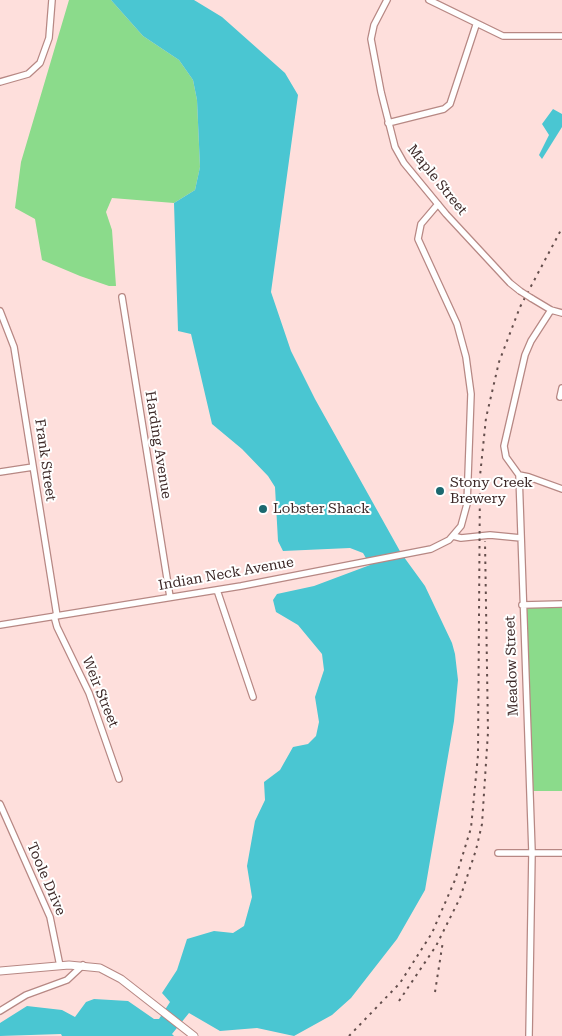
<!DOCTYPE html>
<html>
<head>
<meta charset="utf-8">
<style>
	body { margin:0 }
	canvas { display:block; background:#fedfdc }
</style>
</head>
<body>
<canvas width="562" height="1036"></canvas>
<script>
const context = document.querySelector('canvas').getContext('2d');
context.lineJoin = 'round';
function fill(path, color) {
  context.fillStyle = color;
  context.fill(path, 'evenodd');
}
function poly(rows) {
  const path = new Path2D();
  for (const r of rows) {
    path.moveTo(r[0], r[1]);
    for (let i = 2; i < r.length; i += 2) path.lineTo(r[i], r[i + 1]);
  }
  return path;
}
function trace(path, color, width, dash) {
  context.strokeStyle = color;
  context.lineWidth = width;
  context.lineCap = dash ? 'butt' : 'round';
  context.setLineDash(dash || []);
  context.stroke(path);
}
function label(font, color, halo, rows, align = 'center') {
  context.font = font + ' "Roboto Serif",serif';
  context.lineWidth = 4;
  context.setLineDash([]);
  context.textBaseline = 'middle';
  context.strokeStyle = halo;
  context.fillStyle = color;
  for (const [text, x, y, turn = 0] of rows) {
    context.save();
    context.translate(x, y);
    context.rotate((+turn || 0) * Math.PI / 180);
    context.textAlign = isNaN(turn) ? turn : align;
    if (halo) context.strokeText(text, 0, 0);
    context.fillText(text, 0, 0);
    context.restore();
  }
}
fill(poly([
	[69,0,111,0,143,36,179,60,193,80,197,100,200,167,195,190,174,203,112,198,106,212,112,230,116,286,109,286,80,276,42,260,35,219,15,208,21,162],
	[562,604,562,791,529,791,522,605]
]), '#8bdb8b');
fill(poly([
	[111,0,194,0,222,17,285,73,298,95,271,292,291,351,315,399,401,553,425,586,452,643,455,654,458,680,454,721,425,890,397,939,351,998,332,1015,294,1036,257,1028,220,1031,189,1013,172,1034,174,1036,62,1036,61,1034,0,1036,0,1023,27,1006,62,1010,75,1017,86,1002,94,999,128,1001,154,1019,159,1019,170,1002,162,993,177,970,187,939,214,931,233,933,244,926,252,897,247,866,255,821,265,800,264,782,280,770,293,747,308,744,316,736,319,722,315,697,324,670,322,654,298,625,276,612,273,600,277,594,314,586,370,565,363,553,350,548,283,551,278,541,275,487,268,476,242,449,212,424,191,334,178,331,174,203,195,190,200,167,197,100,193,80,179,60,143,36],
	[553,109,562,114,562,127,542,159,539,155,549,135,542,124]
]), '#4ac6d2');
const minor = poly([
	[387,0,374,25,371,39,381,92,395,147,404,163,446,214,510,283,520,291],
	[429,0,503,36,562,36],
	[0,82,28,74,40,63,49,38,52,0],
	[388,123,444,109,450,104,476,25],
	[122,297,170,597],
	[531,298,551,310,562,313],
	[0,311,14,347,57,616],
	[560,397,562,388],
	[0,472,33,467],
	[519,475,529,477,562,489],
	[453,536,461,538,490,535,521,538],
	[217,590,253,697],
	[522,605,562,604],
	[54,616,57,627,89,693,119,779],
	[0,625,241,586,431,549,449,540,461,526,467,504,471,394,466,357,457,324,418,239,421,224,438,204],
	[0,804,50,917,60,966],
	[498,853,562,853],
	[0,1011,26,995,67,980,83,965],
	[529,1036,532,852,519,475,506,457,504,446,525,355,531,341,551,310]
]);
const major = poly([
	[0,971,69,965,100,968,121,979,194,1036]
]);
trace(minor, '#b78884', 8);
trace(major, '#b78884', 9);
trace(minor, '#fff', 5.5);
trace(major, '#fff', 7);
trace(poly([
	[435,992,443,941],
	[399,1001,436,946,460,898,476,850,482,824,488,732,485,541],
	[349,1036,400,983,432,933,455,880,471,828,478,755,480,476,486,418,499,362,520,307,562,228]
]), '#644e4c', 2, [2.5, 5]);
const minorBridge = poly([
	[520,291,531,298]
]);
trace(minorBridge, '#b78884', 8, []);
trace(minorBridge, '#fff', 5.5);
for (const [x, y, r, color] of [
	[440,491,5,"#1b686f"],
	[263,509,5,"#1b686f"]
]) {
  const dot = new Path2D();
  dot.arc(x, y, r, 0, 2 * Math.PI);
  context.fillStyle = color;
  context.fill(dot);
  trace(dot, '#fff', 2);
}
label('14px', '#3c2827', '#fff', [
	["Maple Street",437,180,51],
	["Harding Avenue",158,445,81],
	["Frank Street",45,460,82],
	["Indian Neck Avenue",226,574,-10],
	["Meadow Street",512,666,-92],
	["Weir Street",100,692,68],
	["Toole Drive",46,879,67]
]);
label('14px', '#3c2827', '#fff', [
	["Stony Creek",450,483],
	["Brewery",450,499],
	["Lobster Shack",273,509]
], 'left');
</script>
</body>
</html>
